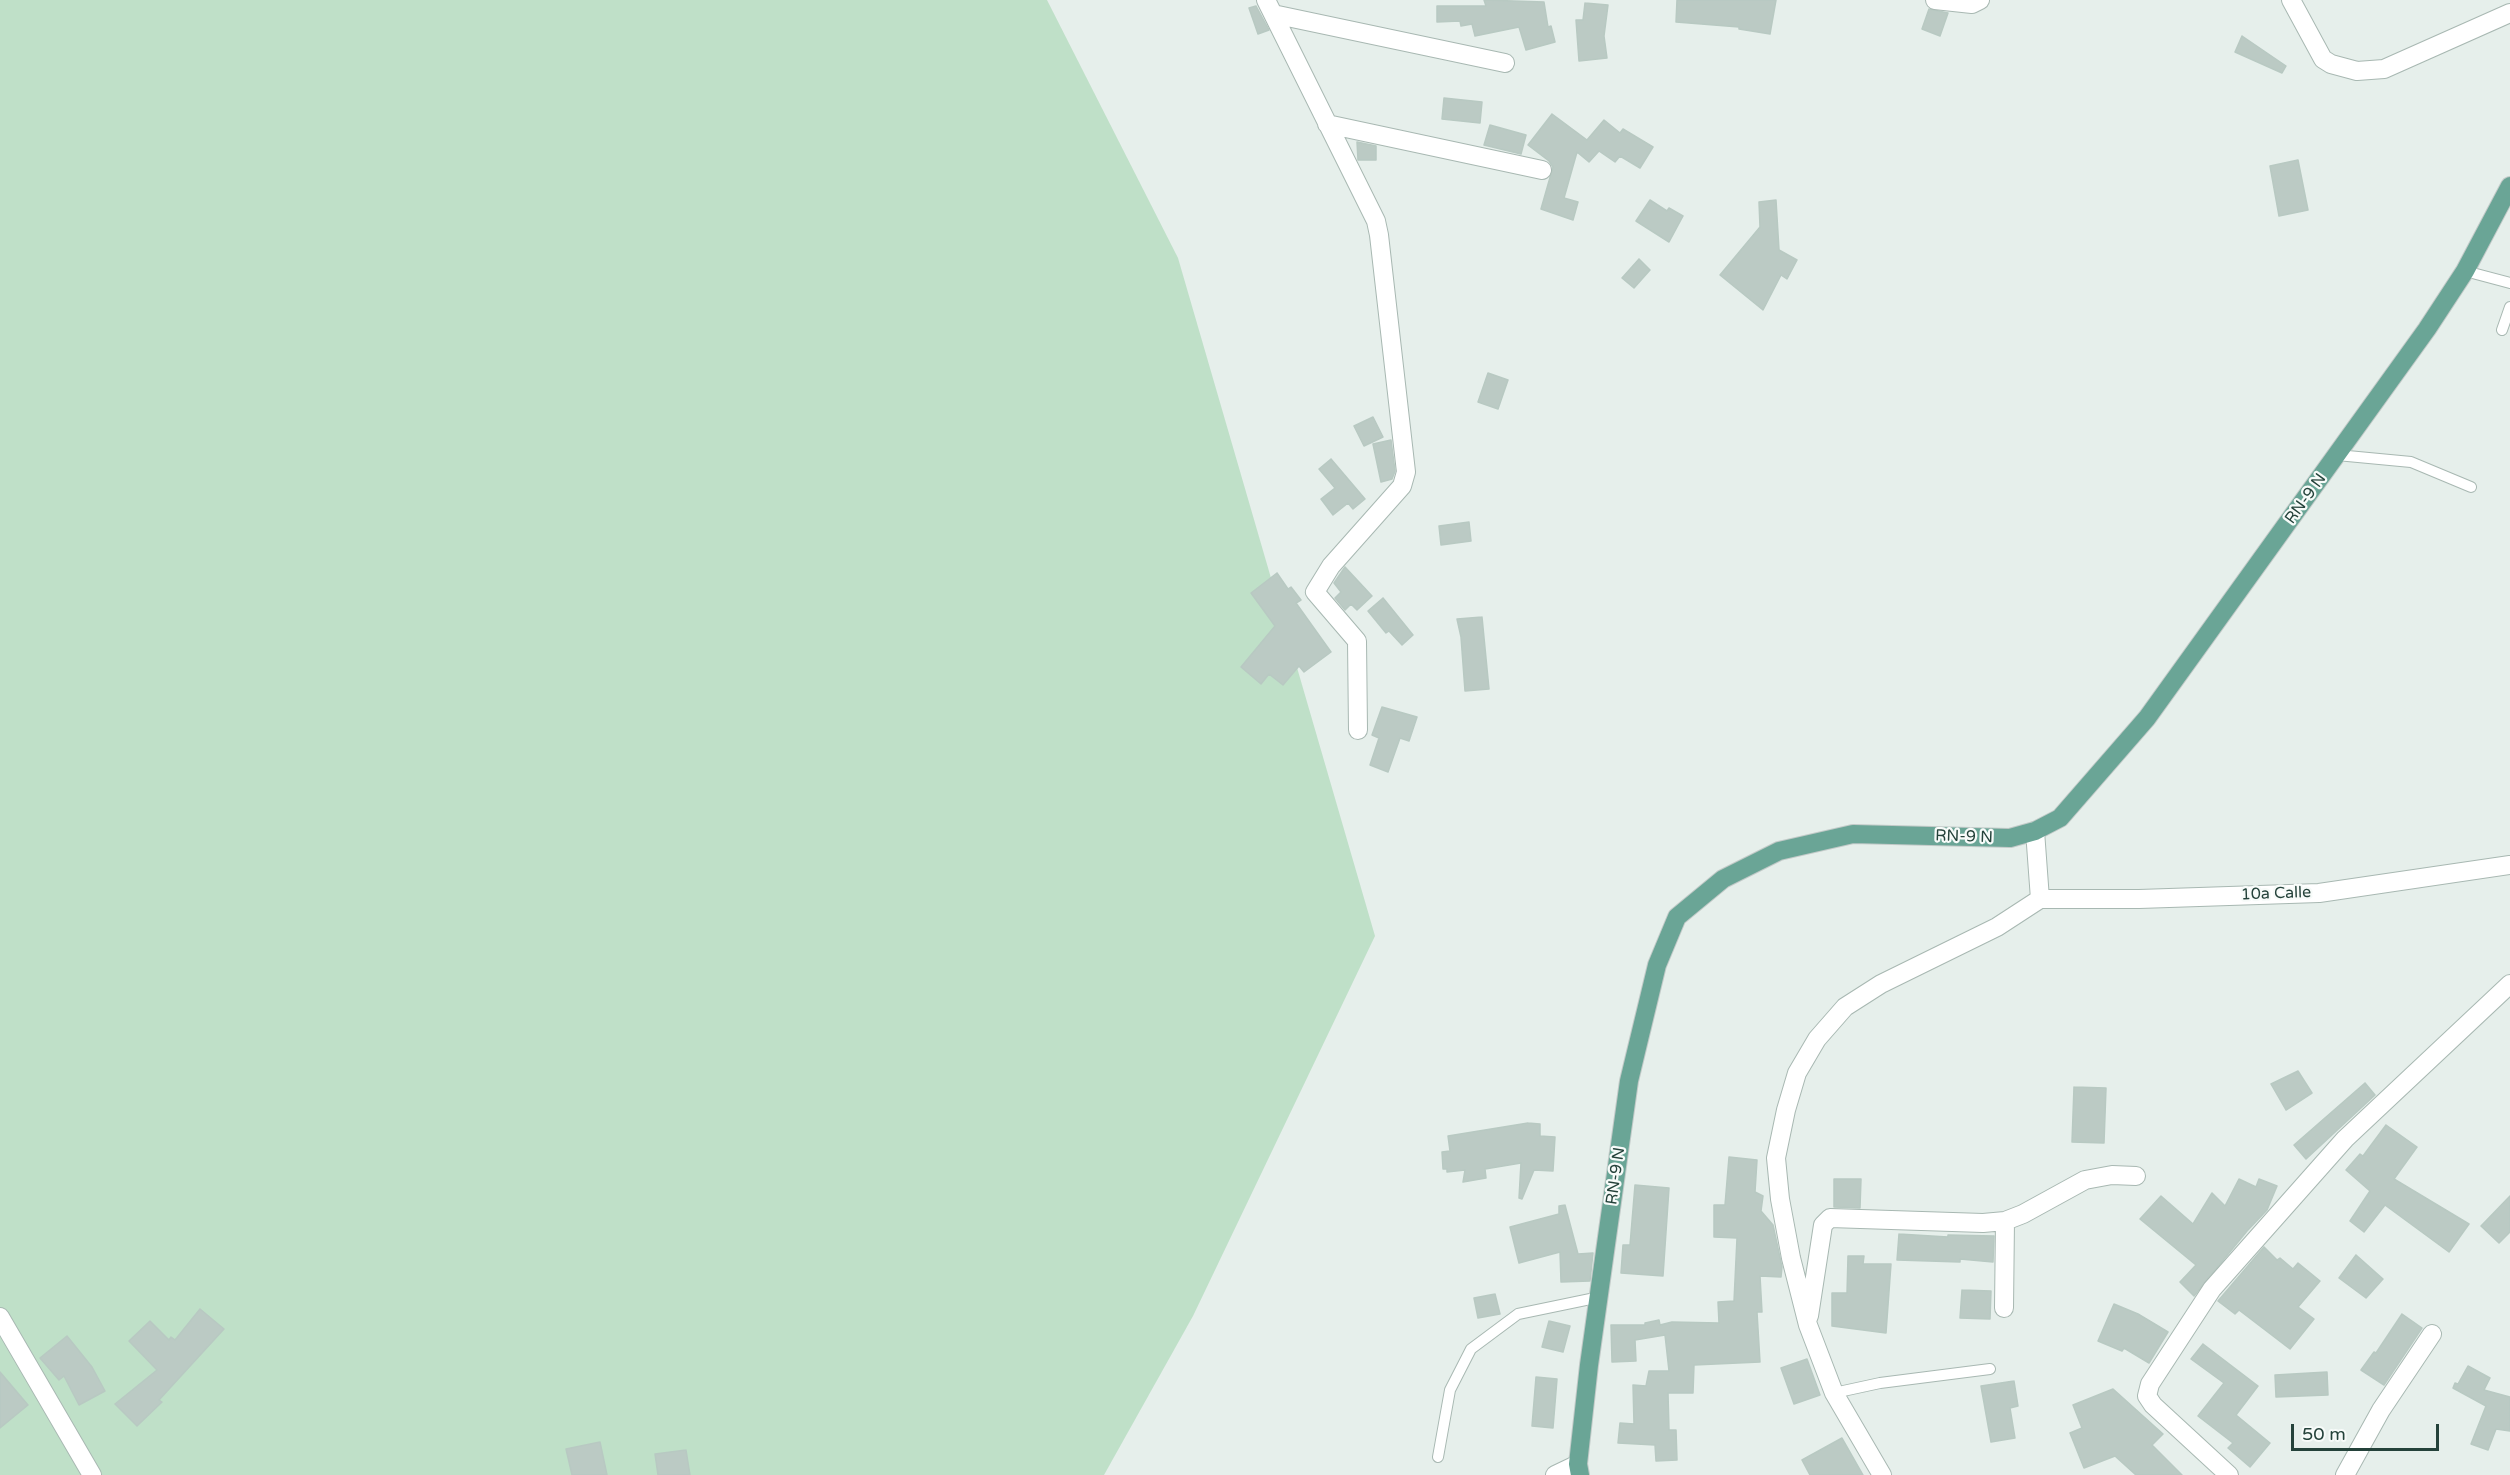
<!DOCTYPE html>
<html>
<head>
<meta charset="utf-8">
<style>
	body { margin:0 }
	#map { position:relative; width:2510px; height:1475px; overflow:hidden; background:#e6efeb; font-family:"Varela Round",sans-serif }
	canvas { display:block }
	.scale { position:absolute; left:2291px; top:1424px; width:148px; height:27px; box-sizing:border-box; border:3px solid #24423a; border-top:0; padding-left:8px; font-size:18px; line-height:21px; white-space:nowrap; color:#24423a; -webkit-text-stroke:4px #f7fbf9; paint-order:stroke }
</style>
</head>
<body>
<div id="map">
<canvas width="2510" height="1475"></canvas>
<div class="scale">50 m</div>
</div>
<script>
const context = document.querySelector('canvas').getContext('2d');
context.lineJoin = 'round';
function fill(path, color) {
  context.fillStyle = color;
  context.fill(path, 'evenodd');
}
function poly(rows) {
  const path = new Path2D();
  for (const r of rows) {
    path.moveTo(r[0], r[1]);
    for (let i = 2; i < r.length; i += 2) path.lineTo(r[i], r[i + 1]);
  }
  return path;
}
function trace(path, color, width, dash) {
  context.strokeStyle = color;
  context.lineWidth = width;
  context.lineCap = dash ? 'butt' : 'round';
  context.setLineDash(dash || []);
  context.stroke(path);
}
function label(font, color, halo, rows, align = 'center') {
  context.font = font + ' "Varela Round",sans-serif';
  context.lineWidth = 4.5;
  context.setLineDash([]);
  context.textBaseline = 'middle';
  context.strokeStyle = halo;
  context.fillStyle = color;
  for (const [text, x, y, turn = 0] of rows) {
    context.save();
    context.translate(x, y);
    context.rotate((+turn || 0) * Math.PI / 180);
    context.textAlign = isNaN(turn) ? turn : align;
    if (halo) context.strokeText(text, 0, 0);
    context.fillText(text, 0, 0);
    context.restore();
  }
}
fill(poly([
	[0,0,1047,0,1178,258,1375,936,1193,1316,1104,1475,0,1475]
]), '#bfe0c8');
const building = poly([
	[1484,0,1544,2,1548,27,1551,26,1555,42,1526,50,1519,27,1475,36,1472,24,1461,26,1460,21,1437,22,1437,6,1486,6,1484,0],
	[1677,0,1776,0,1770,34,1739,29,1739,27,1676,22,1677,0],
	[1585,3,1608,5,1604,36,1607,58,1579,61,1576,20,1583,20,1585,3],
	[1256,6,1269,30,1258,34,1249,8,1256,6],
	[1929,9,1948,13,1940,36,1922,29,1929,9],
	[2242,36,2286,66,2282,73,2235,52,2242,36],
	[1444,98,1482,102,1480,123,1442,119,1444,98],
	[1552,114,1587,140,1604,120,1620,133,1623,129,1653,147,1640,168,1620,156,1615,162,1599,151,1589,162,1577,152,1564,198,1578,202,1573,220,1541,209,1553,167,1549,161,1528,145,1552,114],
	[1490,125,1526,135,1521,154,1484,145,1490,125],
	[1357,142,1376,146,1376,160,1358,160,1357,142],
	[2298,160,2308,210,2279,216,2270,166,2298,160],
	[1650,200,1667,211,1669,208,1683,216,1669,242,1636,221,1650,200],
	[1776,200,1779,250,1797,260,1787,279,1781,275,1763,310,1720,275,1760,227,1759,202,1776,200],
	[1639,259,1650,270,1634,288,1622,278,1639,259],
	[1488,373,1508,380,1498,409,1478,402,1488,373],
	[1373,417,1383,437,1364,446,1354,426,1373,417],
	[1391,440,1395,471,1392,479,1381,482,1373,444,1391,440],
	[1331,459,1365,499,1353,509,1348,503,1333,515,1321,499,1335,488,1319,469,1331,459],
	[1469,522,1471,541,1441,545,1439,526,1469,522],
	[1345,567,1372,596,1357,610,1351,604,1345,610,1335,598,1341,592,1334,583,1345,567],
	[1277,573,1288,589,1291,587,1301,600,1296,603,1331,652,1304,672,1299,666,1283,685,1269,674,1261,684,1241,667,1275,626,1251,593,1277,573],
	[1383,598,1413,635,1402,645,1389,631,1386,633,1368,611,1383,598],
	[1482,617,1489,689,1465,691,1461,637,1457,619,1482,617],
	[1382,707,1417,717,1409,741,1400,738,1388,772,1370,765,1379,738,1372,735,1382,707],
	[2298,1071,2312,1093,2286,1110,2271,1084,2298,1071],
	[2365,1083,2375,1095,2306,1159,2294,1145,2365,1083],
	[2074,1087,2106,1088,2104,1143,2072,1142,2074,1087],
	[1528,1123,1540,1124,1540,1136,1555,1137,1553,1171,1534,1170,1522,1199,1519,1198,1521,1163,1485,1169,1486,1178,1463,1182,1465,1170,1447,1172,1447,1169,1443,1169,1442,1152,1450,1151,1448,1136,1528,1123],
	[2386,1125,2417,1147,2394,1179,2469,1224,2449,1252,2385,1205,2364,1232,2350,1221,2370,1191,2346,1170,2360,1154,2363,1156,2386,1125],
	[1729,1157,1757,1160,1755,1192,1763,1196,1761,1211,1773,1225,1782,1267,1781,1277,1760,1276,1762,1312,1757,1312,1760,1362,1694,1365,1693,1393,1668,1393,1669,1430,1676,1430,1677,1460,1656,1461,1655,1445,1618,1443,1620,1423,1634,1424,1633,1385,1646,1386,1649,1371,1669,1371,1665,1335,1635,1340,1636,1361,1612,1362,1611,1325,1645,1325,1645,1323,1659,1320,1660,1325,1672,1322,1719,1323,1718,1302,1734,1301,1737,1238,1714,1237,1714,1205,1725,1205,1729,1157],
	[1834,1179,1861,1179,1860,1208,1834,1207,1834,1179],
	[2239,1179,2256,1187,2259,1179,2277,1186,2267,1210,2247,1231,2194,1296,2180,1282,2196,1265,2140,1219,2161,1196,2193,1224,2212,1193,2225,1206,2239,1179],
	[1635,1185,1669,1188,1663,1276,1621,1273,1623,1245,1630,1245,1635,1185],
	[2510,1196,2510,1232,2499,1243,2481,1226,2510,1196],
	[1565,1205,1578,1254,1593,1253,1590,1281,1561,1282,1560,1252,1519,1263,1510,1227,1559,1214,1559,1206,1565,1205],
	[1899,1234,1948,1237,1948,1235,1994,1236,1993,1262,1960,1259,1960,1262,1897,1260,1899,1234],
	[2264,1247,2277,1260,2280,1258,2293,1269,2298,1263,2320,1281,2298,1307,2314,1319,2290,1349,2239,1310,2235,1314,2218,1301,2264,1247],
	[2356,1255,2383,1279,2366,1298,2339,1278,2356,1255],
	[1848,1256,1864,1256,1863,1264,1891,1264,1886,1333,1832,1326,1832,1293,1847,1293,1848,1256],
	[1962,1290,1991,1291,1990,1319,1960,1318,1962,1290],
	[1495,1294,1500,1314,1478,1318,1474,1298,1495,1294],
	[2114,1304,2138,1314,2168,1332,2149,1363,2124,1348,2122,1351,2098,1341,2114,1304],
	[200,1309,224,1329,159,1400,162,1402,137,1426,115,1404,157,1370,129,1341,150,1321,169,1340,171,1337,175,1340,200,1309],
	[2402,1314,2422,1328,2384,1385,2361,1370,2374,1352,2376,1353,2402,1314],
	[1549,1321,1570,1326,1563,1352,1542,1347,1549,1321],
	[67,1336,92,1367,105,1391,79,1405,64,1376,59,1380,40,1358,67,1336],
	[2203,1344,2258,1386,2236,1415,2270,1443,2250,1467,2228,1448,2233,1443,2198,1416,2224,1383,2191,1359,2203,1344],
	[1807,1359,1820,1395,1794,1404,1781,1368,1807,1359],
	[2468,1366,2490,1378,2484,1390,2510,1397,2510,1431,2496,1429,2488,1450,2471,1444,2486,1406,2453,1388,2455,1383,2458,1384,2468,1366],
	[0,1372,28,1405,0,1428,0,1372],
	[2327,1372,2328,1395,2276,1397,2275,1375,2327,1372],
	[1536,1377,1557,1379,1553,1428,1532,1426,1536,1377],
	[2014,1381,2018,1406,2010,1408,2015,1438,1991,1442,1981,1386,2014,1381],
	[2113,1389,2163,1434,2152,1445,2182,1475,2136,1475,2115,1456,2084,1468,2070,1433,2082,1428,2073,1405,2113,1389],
	[1842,1438,1863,1475,1810,1475,1802,1460,1842,1438],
	[600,1442,607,1475,572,1475,566,1449,600,1442],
	[686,1450,690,1475,658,1475,655,1454,686,1450]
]);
fill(building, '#bbcac4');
trace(building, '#b8c9c2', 1.5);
const service = poly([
	[2465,271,2510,283],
	[2502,330,2510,307],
	[2337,455,2411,462,2471,487],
	[1834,1393,1880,1383,1990,1369],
	[1438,1457,1450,1390,1471,1349,1518,1314,1600,1297]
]);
const minor = poly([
	[1266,0,1376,221,1379,235,1406,472,1402,486,1331,566,1315,592,1357,641,1358,730],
	[1935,0,1972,4,1980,0],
	[2291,0,2323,59,2331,64,2357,71,2384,69,2510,13],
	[1273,14,1505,63],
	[1327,124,1542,170],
	[2035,831,2040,899],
	[2040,899,2139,899,2319,893,2510,865],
	[2004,1308,2005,1221,2023,1214,2085,1180,2112,1175,2136,1176],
	[1809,1316,1823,1225,1830,1218,1983,1223,2005,1221],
	[0,1317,92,1475],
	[1555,1475,1578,1464],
	[1882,1475,1834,1393,1808,1325,1791,1258,1780,1199,1776,1158,1786,1110,1797,1073,1817,1039,1845,1007,1881,984,1997,927,2040,899],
	[2229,1475,2153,1405,2147,1396,2150,1384,2212,1289,2345,1139,2510,984],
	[2345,1475,2381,1410,2432,1334]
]);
const primary = poly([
	[1580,1475,1578,1464,1589,1365,1629,1081,1657,965,1677,917,1723,879,1779,851,1853,834,2010,838,2035,831,2060,818,2147,718,2427,329,2465,271,2510,186]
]);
trace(service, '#a8b8b2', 12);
trace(minor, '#a8b8b2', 20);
trace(primary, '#c2cac8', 20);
trace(service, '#fff', 10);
trace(minor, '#fff', 18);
trace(primary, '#6aa596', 18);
label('16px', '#24423a', '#f7fbf9', [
	["RN-9 N",2306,499,-54],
	["RN-9 N",1964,837,2],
	["10a Calle",2276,894,-2],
	["RN-9 N",1616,1176,-82]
]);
</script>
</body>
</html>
